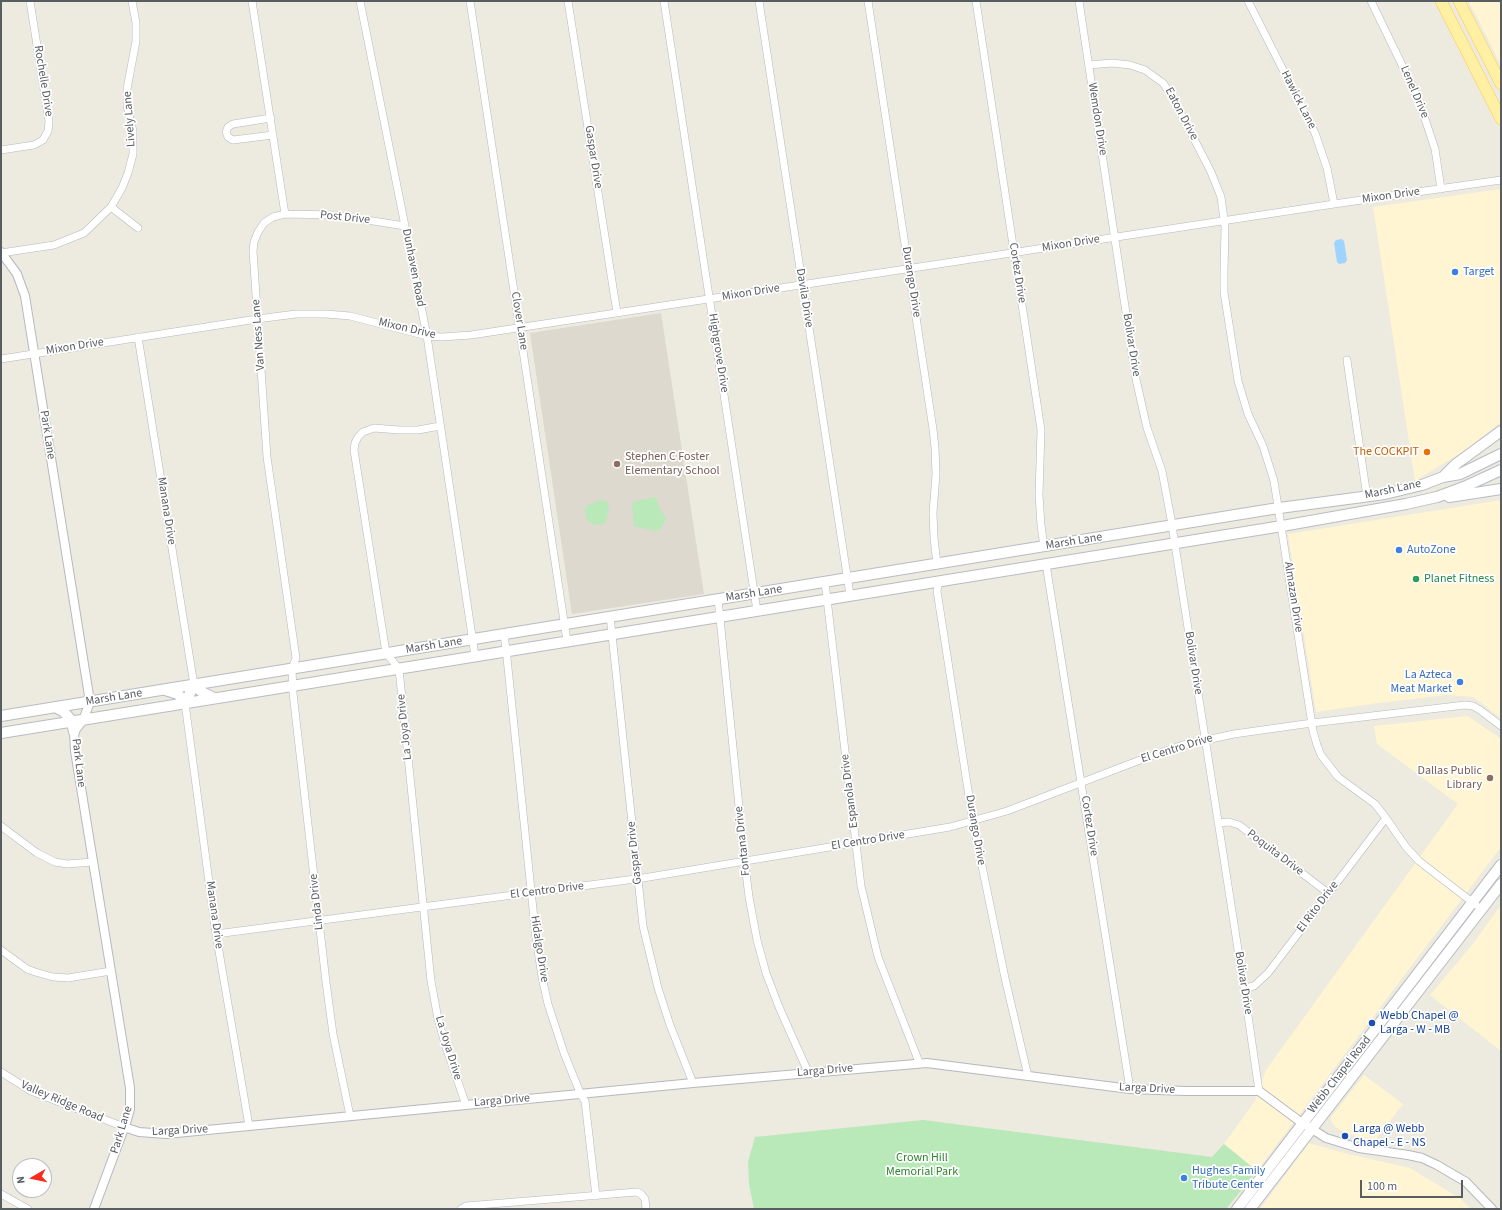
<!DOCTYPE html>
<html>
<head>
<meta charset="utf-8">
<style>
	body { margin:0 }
	#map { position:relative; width:1502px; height:1210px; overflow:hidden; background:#edeadf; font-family:"Source Sans 3",sans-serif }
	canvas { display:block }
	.frame { position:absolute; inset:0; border:2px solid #585d62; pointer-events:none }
	.north { position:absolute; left:12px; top:1158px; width:40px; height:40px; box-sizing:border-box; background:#fff; border:1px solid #bcbec0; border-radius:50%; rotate:261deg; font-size:11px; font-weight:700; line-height:16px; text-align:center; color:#585d62 }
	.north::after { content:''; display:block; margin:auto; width:14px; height:18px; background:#f82c1a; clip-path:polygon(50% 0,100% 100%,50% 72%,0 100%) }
	.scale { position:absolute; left:1360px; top:1180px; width:103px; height:18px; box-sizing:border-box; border:2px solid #585d62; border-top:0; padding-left:5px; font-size:12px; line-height:14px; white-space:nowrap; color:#585d62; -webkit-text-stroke:3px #fff; paint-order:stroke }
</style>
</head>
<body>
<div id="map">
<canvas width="1502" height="1210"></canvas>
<div class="frame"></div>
<div class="north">N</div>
<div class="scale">100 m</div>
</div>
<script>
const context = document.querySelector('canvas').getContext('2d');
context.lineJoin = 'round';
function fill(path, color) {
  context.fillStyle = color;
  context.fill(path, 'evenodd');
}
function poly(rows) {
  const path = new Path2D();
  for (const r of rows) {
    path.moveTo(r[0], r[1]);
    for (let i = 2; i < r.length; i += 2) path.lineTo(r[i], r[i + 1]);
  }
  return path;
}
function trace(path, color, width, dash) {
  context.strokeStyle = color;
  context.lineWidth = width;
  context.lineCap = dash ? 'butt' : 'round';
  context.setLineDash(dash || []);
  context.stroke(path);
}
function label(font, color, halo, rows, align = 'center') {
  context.font = font + ' "Source Sans 3",sans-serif';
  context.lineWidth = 3.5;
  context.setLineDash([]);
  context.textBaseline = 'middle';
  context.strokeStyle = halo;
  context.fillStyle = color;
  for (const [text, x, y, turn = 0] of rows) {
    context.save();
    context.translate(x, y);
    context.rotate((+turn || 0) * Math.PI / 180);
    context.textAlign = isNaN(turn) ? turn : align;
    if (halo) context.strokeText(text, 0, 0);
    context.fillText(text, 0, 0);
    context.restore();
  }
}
fill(poly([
	[1468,1,1501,1,1501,66,1477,17],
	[1501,189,1501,422,1464,451,1415,481,1373,207],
	[1501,500,1501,718,1473,697,1446,695,1371,704,1316,712,1288,534],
	[1468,716,1501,739,1501,847,1257,1171,1224,1144,1255,1101,1266,1070,1458,804,1377,744,1374,726],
	[1501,905,1501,1051,1430,995,1472,945],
	[1364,1075,1403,1104,1376,1139,1365,1138,1345,1133,1335,1127,1331,1121,1331,1117],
	[1309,1143,1348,1154,1410,1168,1461,1199,1471,1209,1260,1209]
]), '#fff5d3');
fill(poly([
	[661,313,704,594,572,614,530,333]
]), '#ddd9ce');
fill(poly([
	[656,497,660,509,666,517,662,527,660,530,655,531,634,526,632,506,633,503,636,501],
	[603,500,609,503,607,519,603,524,594,525,587,520,585,511,586,507,590,504],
	[923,1120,1212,1157,1224,1144,1257,1171,1226,1209,754,1209,749,1184,748,1162,755,1137]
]), '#b9e8b9');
fill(poly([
	[1342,239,1344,241,1347,260,1345,263,1339,264,1337,262,1334,243,1336,240]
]), '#9ed4ff');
const minor = poly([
	[252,1,285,214],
	[360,1,427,336,475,656],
	[470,1,567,641],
	[568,1,617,313],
	[664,1,757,611],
	[759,1,850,595],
	[868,1,933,429,935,448,936,474,933,513,934,538,937,564],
	[976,1,1041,430,1039,495,1041,525,1044,547],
	[1079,1,1136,379,1147,428,1162,471,1171,519,1244,988,1259,1091],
	[1248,1,1315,133,1327,168,1334,204],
	[1371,1,1418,98,1435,149,1441,189],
	[1089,65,1112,63,1130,65,1145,70,1163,83,1172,96,1211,172,1221,197,1225,227,1224,272,1224,292,1238,381,1248,414,1263,446,1274,481,1313,731,1317,745,1321,755,1338,777,1375,804,1386,818,1406,847,1419,861,1476,905],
	[271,118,233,124,228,127,226,132,228,137,233,140,273,135],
	[1,150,34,145,43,140,48,131,49,122,30,1],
	[111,207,138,228],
	[1,253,54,245,84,233,111,207,122,188,128,173,133,154,133,131,127,106,127,89,136,41,136,23,132,1],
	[138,337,194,685],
	[1,359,257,319,296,314,326,314,350,316,427,336,442,337,471,335,1334,204,1501,180],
	[1347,360,1367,497],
	[440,426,418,430,399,430,374,428,363,432,358,437,355,443,354,450,386,653,399,669,431,981,438,1019,446,1047,466,1105],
	[1046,564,1130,1089],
	[939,581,937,591,973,822,1005,978,1028,1076],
	[825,582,861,886,878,957,919,1062],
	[718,599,744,856,749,897,757,940,766,973,779,1007,808,1072],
	[610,616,643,926,658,988,670,1025,693,1083],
	[504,634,507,658,536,938,542,977,548,1004,564,1053,581,1095,585,1101,596,1196],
	[185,703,216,934,249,1126],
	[1218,823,1229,822,1239,825,1328,893],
	[1,826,37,853,55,862,67,864,93,862],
	[216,934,643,878,950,827,1007,811,1148,757,1183,745,1234,734,1312,723,1465,705,1473,706,1480,710,1501,726],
	[1,950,27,969,35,972,53,977,68,978,111,971],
	[1244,988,1254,986,1268,973,1386,818],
	[1,1072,31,1091,124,1127],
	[350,1116,333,1034,326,982,293,693,292,669,296,658,267,457,253,251,254,242,258,232,264,223,273,217,285,214,335,215,405,226],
	[1,1194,28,1209],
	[461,1209,466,1206,637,1192,641,1194,645,1199,646,1209]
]);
const tertiary = poly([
	[1,252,17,274,25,296,90,702,83,720,74,732,75,751,130,1088,130,1109,127,1120,94,1209],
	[124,1127,139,1132,166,1134,693,1083,927,1063,1130,1089,1186,1091,1259,1091,1298,1120,1326,1138,1359,1148,1408,1155,1422,1158,1437,1165,1466,1182,1492,1209]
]);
const secondary = poly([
	[1443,477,1456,464,1501,431],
	[1449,497,1501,489],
	[165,690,178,694,185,703,194,685,202,692,214,698],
	[55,707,64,712,72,721,74,732],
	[1,716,1272,509,1385,494,1422,485,1443,477,1460,474,1501,454],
	[1,733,1282,526,1406,504,1437,497,1464,487,1501,470],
	[1237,1209,1501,865],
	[1250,1209,1501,884]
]);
const primary = poly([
	[1441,1,1501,119],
	[1459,1,1501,84]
]);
trace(minor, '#b5b8be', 8);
trace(tertiary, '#b5b8be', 10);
trace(secondary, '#b8bcc3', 12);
trace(primary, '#fecb48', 12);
trace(minor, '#fff', 7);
trace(tertiary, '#fff', 8);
trace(secondary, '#fff', 10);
trace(primary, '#fff0a3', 11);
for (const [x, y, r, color] of [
	[1455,272,4,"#3f7fe0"],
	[1427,452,4,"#e8710a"],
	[617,464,4,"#8d6e63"],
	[1399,550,4,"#3f7fe0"],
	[1416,579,4,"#2e9e5b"],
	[1460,682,4,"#3f7fe0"],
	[1490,778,4,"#8d6e63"],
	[1372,1023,4,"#1a4fb4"],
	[1345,1136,4,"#1a4fb4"],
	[1184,1178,4,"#3f7fe0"]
]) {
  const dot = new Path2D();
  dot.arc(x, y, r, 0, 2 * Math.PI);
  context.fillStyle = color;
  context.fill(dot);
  trace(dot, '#fff', 1.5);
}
label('12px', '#585d62', '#fff', [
	["Rochelle Drive",43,81,81],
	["Lenel Drive",1414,92,67],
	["Hawick Lane",1298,100,63],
	["Eaton Drive",1181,114,62],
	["Lively Lane",130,119,-94],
	["Wemdon Drive",1097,119,81],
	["Gaspar Drive",593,157,81],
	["Mixon Drive",1391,196,-8],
	["Post Drive",345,218,6],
	["Mixon Drive",1071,244,-9],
	["Dunhaven Road",413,268,79],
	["Cortez Drive",1017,273,81],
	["Durango Drive",911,282,81],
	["Mixon Drive",751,293,-9],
	["Davila Drive",804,298,81],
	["Clover Lane",519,321,81],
	["Mixon Drive",407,329,13],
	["Van Ness Lane",259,335,-94],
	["Bolivar Drive",1131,345,81],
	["Mixon Drive",75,347,-9],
	["Highgrove Drive",718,353,81],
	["Park Lane",47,435,81],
	["Marsh Lane",1393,490,-12],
	["Manana Drive",166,511,81],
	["Marsh Lane",1074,542,-9],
	["Marsh Lane",754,594,-9],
	["Almazan Drive",1293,597,81],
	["Marsh Lane",434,646,-9],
	["Bolivar Drive",1193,663,81],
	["Marsh Lane",114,698,-9],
	["La Joya Drive",405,727,-96],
	["El Centro Drive",1177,749,-17],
	["Park Lane",78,763,83],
	["Espanola Drive",850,791,-97],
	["Cortez Drive",1089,826,81],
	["Durango Drive",975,830,80],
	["Fontana Drive",743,841,-96],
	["El Centro Drive",868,841,-9],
	["Gaspar Drive",635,853,-96],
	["Poquita Drive",1275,853,37],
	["El Centro Drive",547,891,-7],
	["Linda Drive",317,902,-96],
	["El Rito Drive",1318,907,-53],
	["Manana Drive",214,915,82],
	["Hidalgo Drive",539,949,81],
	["Bolivar Drive",1243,983,81],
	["La Joya Drive",448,1048,73],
	["Larga Drive",825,1071,-5],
	["Webb Chapel Road",1340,1075,-52],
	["Larga Drive",1147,1089,3],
	["Larga Drive",502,1101,-5],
	["Valley Ridge Road",62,1102,23],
	["Park Lane",122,1130,-73],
	["Larga Drive",180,1131,-3]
]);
label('12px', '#366cbe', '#fff', [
	["Target",1463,272],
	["AutoZone",1407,550],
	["La Azteca",1452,675,"right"],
	["Meat Market",1452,689,"right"],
	["Hughes Family",1192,1171],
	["Tribute Center",1192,1185]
], 'left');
label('12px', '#c56008', '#fff', [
	["The COCKPIT",1419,452]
], 'right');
label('12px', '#785e54', '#fff', [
	["Stephen C Foster",625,457],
	["Elementary School",625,471],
	["Dallas Public",1482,771,"right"],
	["Library",1482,785,"right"]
], 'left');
label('12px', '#27864d', '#fff', [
	["Planet Fitness",1424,579]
], 'left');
label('12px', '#164399', '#fff', [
	["Webb Chapel @",1380,1016],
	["Larga - W - MB",1380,1030],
	["Larga @ Webb",1353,1129],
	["Chapel - E - NS",1353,1143]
], 'left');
label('12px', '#2d8630', '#fff', [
	["Crown Hill",922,1158],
	["Memorial Park",922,1172]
]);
</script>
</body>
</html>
